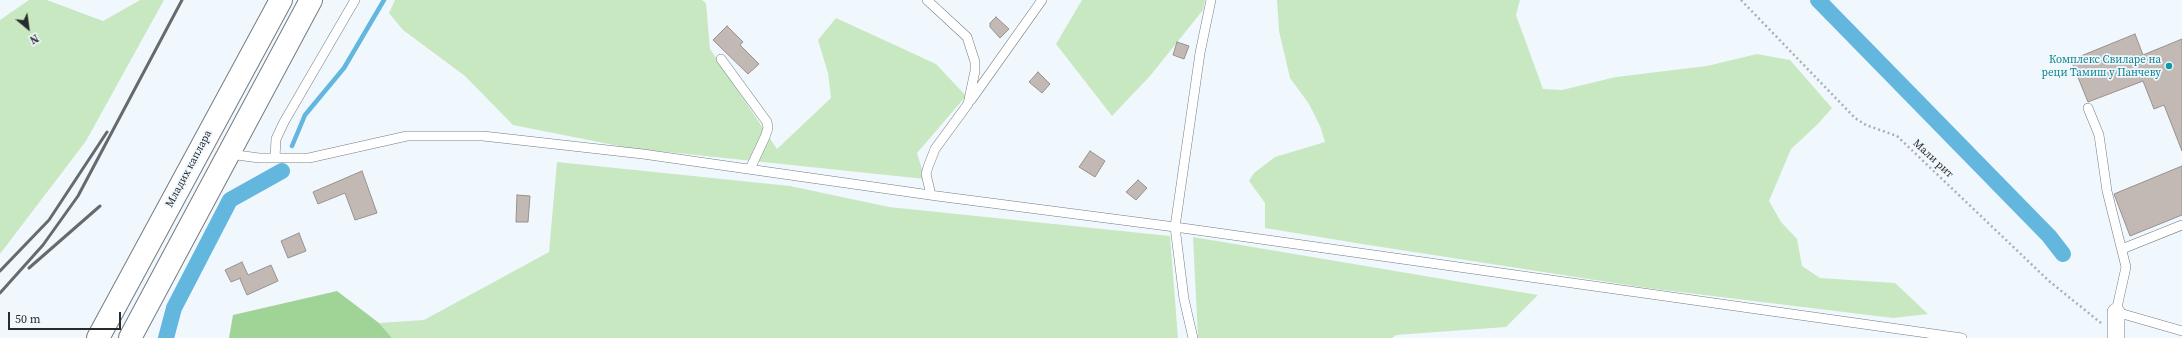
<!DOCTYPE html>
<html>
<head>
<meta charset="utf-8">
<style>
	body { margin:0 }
	#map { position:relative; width:2182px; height:338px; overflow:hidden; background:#f0f8fe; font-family:"Source Serif 4",serif }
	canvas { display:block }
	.north { position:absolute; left:8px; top:8px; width:40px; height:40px; -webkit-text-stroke:3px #f0f8fe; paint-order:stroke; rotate:151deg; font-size:11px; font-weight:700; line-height:16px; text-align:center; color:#282b2e }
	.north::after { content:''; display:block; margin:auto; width:14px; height:18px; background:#282b2e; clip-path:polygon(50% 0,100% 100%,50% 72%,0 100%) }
	.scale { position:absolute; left:8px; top:312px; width:113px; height:18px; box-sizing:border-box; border:2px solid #282b2e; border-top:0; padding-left:5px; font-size:12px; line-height:14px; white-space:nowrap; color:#282b2e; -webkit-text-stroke:3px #f0f8fe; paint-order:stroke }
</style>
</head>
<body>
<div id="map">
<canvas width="2182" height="338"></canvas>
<div class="north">N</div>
<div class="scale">50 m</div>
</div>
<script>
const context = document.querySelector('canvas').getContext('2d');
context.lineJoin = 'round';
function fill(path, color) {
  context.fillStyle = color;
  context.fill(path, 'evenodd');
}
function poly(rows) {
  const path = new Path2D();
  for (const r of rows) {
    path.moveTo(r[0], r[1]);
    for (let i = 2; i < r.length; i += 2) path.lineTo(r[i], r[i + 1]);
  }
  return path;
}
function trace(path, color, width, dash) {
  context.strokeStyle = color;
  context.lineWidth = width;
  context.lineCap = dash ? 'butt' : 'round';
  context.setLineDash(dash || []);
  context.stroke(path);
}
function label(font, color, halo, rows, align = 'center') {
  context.font = font + ' "Source Serif 4",serif';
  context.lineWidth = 3.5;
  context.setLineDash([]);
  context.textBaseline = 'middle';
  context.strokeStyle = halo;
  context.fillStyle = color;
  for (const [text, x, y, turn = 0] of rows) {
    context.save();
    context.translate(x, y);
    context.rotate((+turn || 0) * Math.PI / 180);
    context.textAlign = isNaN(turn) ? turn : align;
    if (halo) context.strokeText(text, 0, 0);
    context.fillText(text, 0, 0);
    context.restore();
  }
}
fill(poly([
	[29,0,47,0,103,21,140,0,164,0,86,141,0,254,0,20],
	[395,0,702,0,706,3,710,49,777,149,831,98,828,73,818,40,836,18,936,64,966,96,917,153,925,179,629,148,513,125,465,76,403,30,389,13],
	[1082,0,1205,0,1203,10,1150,76,1112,116,1056,44],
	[1277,0,1520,0,1516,15,1543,89,1562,90,1616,77,1707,66,1757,54,1790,60,1832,108,1818,124,1791,149,1769,201,1781,222,1797,239,1802,266,1820,278,1895,283,1928,314,1893,318,1647,288,1362,244,1265,228,1265,203,1249,181,1254,173,1275,157,1325,142,1320,126,1309,104,1290,78,1279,31],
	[557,162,790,186,889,207,1170,236,1178,338,392,338,379,323,424,320,549,252],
	[1193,237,1538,295,1506,327,1396,335,1392,338,1198,338]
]), '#c8e8c2');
fill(poly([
	[337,291,379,323,392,338,229,338,233,315]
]), '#a0d396');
trace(poly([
	[292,146,305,115,344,68,384,0]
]), '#63b7de', 4.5);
trace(poly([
	[1818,0,2049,236,2063,254],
	[166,338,174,308,230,200,282,171]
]), '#63b7de', 16);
const building = poly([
	[996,17,1009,29,1000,38,990,27,990,23,996,17],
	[727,26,743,42,740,45,759,64,748,74,713,40,727,26],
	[2135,34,2143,55,2182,39,2182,151,2164,105,2154,109,2143,81,2088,102,2071,60,2135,34],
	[1177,42,1189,46,1184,59,1173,55,1177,42],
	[1038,72,1050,84,1042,93,1029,82,1038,72],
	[1090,151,1105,161,1095,177,1079,167,1090,151],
	[2182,166,2182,215,2130,236,2114,194,2182,166],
	[362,171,377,213,355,220,345,193,318,204,313,192,362,171],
	[1138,180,1147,188,1136,200,1126,192,1138,180],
	[517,195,530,196,528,222,516,222,517,195],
	[299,233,306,251,288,258,281,241,299,233],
	[242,262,248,275,271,265,278,281,247,295,240,279,241,278,231,282,225,270,242,262]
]);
fill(building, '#c2b9b4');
trace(building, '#99918c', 1);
const lane = poly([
	[927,0,967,37,975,62,975,71,968,104,935,149,928,167,926,174,931,195],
	[1211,0,1200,53,1175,227,1962,338],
	[721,59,767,122,768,128,765,137,750,169],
	[971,100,1042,0],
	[2088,108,2099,135,2107,191,2126,267,2116,312,2182,331],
	[237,155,259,158,309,158,407,136,483,136,643,154,937,196,1175,227,1184,299,1193,338],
	[275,158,276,139,284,122,355,0],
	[2122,249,2182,225]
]);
const street = poly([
	[2116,312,2116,338]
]);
const highway = poly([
	[98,338,281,0],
	[130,338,311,0]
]);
trace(lane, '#747b81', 10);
trace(street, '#747b81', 18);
trace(highway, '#747b81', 24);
trace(poly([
	[1741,0,1855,118,1866,125,1897,136,2049,281,2101,323]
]), '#a9afb4', 2.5, [2, 3]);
trace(lane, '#fff', 9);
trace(street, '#fff', 17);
trace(highway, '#fff', 22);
trace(poly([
	[29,268,100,206],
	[0,271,49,220,107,132],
	[0,293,43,245,78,196,182,0]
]), '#656a6e', 3);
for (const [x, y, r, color] of [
	[2169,66,4,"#0f9aa8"]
]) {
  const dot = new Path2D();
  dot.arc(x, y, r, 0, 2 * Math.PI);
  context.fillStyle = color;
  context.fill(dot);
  trace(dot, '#f0f8fe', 1.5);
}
label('11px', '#0d838f', '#f0f8fe', [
	["Комплекс Свиларе на",2161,60],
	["реци Тамиш у Панчеву",2161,73]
], 'right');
label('11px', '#282b2e', '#f0f8fe', [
	["Мали рит",1933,159,43],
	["Младих каплара",189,169,-62]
]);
</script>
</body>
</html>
